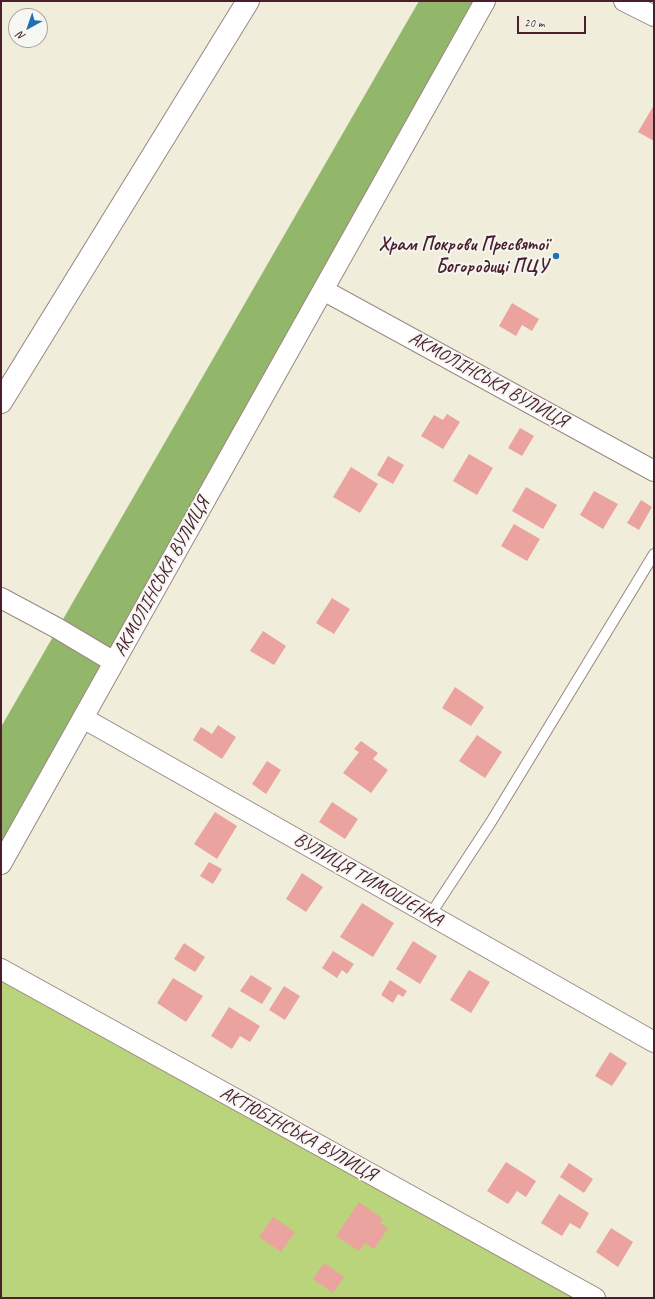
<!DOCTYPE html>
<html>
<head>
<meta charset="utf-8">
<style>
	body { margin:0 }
	#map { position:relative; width:655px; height:1299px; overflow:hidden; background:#f0eddb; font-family:Caveat,sans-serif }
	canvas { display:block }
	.frame { position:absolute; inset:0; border:2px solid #4a1f2b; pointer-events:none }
	.north { position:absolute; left:8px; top:8px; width:40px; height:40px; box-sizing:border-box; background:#f6f6f2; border:1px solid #b1a0a2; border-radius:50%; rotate:220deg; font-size:11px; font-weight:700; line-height:16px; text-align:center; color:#4a1f2b }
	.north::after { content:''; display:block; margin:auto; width:14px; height:18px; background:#1f6fb2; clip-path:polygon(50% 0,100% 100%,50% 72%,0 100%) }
	.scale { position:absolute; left:517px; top:16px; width:69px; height:18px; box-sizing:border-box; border:2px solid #4a1f2b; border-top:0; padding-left:5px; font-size:12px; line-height:14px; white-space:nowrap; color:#4a1f2b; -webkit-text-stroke:3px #f6f6f2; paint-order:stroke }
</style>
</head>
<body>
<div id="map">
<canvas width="655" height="1299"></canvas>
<div class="frame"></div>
<div class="north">N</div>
<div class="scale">20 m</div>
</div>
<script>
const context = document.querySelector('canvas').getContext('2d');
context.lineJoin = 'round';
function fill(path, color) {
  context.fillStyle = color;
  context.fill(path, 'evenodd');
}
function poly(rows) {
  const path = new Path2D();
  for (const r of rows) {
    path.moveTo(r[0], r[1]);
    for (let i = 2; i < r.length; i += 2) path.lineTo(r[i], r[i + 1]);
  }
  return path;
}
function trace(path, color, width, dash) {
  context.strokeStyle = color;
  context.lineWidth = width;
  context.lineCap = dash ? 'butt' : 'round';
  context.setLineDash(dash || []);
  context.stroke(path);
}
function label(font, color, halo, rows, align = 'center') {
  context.font = font + ' Caveat,sans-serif';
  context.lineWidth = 4;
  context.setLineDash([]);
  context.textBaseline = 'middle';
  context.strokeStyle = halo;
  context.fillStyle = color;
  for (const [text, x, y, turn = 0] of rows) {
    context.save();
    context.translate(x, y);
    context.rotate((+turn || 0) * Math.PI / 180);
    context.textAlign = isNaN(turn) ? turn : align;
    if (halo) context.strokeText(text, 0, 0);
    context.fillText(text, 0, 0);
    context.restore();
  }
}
fill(poly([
	[1,969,595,1298,1,1298]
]), '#b9d47a');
fill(poly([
	[419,1,485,1,1,864,1,727]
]), '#92b66a');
fill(poly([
	[654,105,654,141,638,132],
	[512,303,539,319,532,331,522,325,516,336,499,326],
	[447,414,460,422,443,449,421,436,434,415,443,420],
	[520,428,534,436,522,456,508,448],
	[469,454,493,468,477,495,453,481],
	[388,456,404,465,393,484,377,475],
	[351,467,378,484,360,513,333,497],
	[526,487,557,505,543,529,512,511],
	[594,491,618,504,603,529,580,515],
	[641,500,652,507,639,530,627,523],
	[514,524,540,539,527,561,501,546],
	[332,598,350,609,334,634,316,623],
	[263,631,286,646,274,665,250,651],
	[455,687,484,707,471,726,442,708],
	[218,725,236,737,222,759,193,740,201,727,212,734],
	[477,735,502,752,485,778,459,761],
	[361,741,378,753,373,759,388,770,371,793,343,773,359,752,354,749],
	[267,761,281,770,266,794,252,784],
	[332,802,358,819,345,839,319,822],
	[215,812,237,826,217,859,194,844],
	[209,862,222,869,213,884,200,876],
	[302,873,323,887,306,912,286,899],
	[362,903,394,923,373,957,340,937],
	[413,941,437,956,420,984,396,969],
	[184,943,205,957,195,972,174,959],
	[333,951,354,964,347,974,342,970,337,978,322,968],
	[469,970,490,982,471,1013,450,1000],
	[251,975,272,988,262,1004,240,991],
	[173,978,203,996,186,1022,157,1003],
	[390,980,407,991,403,997,398,994,393,1003,381,995],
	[284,986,300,996,285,1020,269,1010],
	[229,1007,260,1026,250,1042,240,1036,232,1049,211,1036],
	[610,1052,627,1063,612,1086,595,1076],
	[506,1162,536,1181,526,1197,517,1191,508,1204,487,1191],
	[569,1163,593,1179,584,1193,560,1177],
	[559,1194,589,1213,580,1229,570,1223,562,1236,541,1223],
	[359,1202,383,1219,380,1223,388,1228,374,1249,365,1243,359,1251,336,1236],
	[273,1217,295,1232,281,1252,259,1237],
	[611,1228,633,1242,618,1267,596,1252],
	[324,1263,344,1277,333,1293,313,1279]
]), '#eba39f');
const service = poly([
	[430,915,491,822,654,554]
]);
const minor = poly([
	[624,1,654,16],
	[323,290,654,471],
	[1,598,57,628,114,662],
	[83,718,654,1042],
	[1,864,485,1],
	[1,969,595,1298]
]);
const tertiary = poly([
	[1,402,248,1]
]);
trace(service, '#9d8683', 12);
trace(minor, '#9d8683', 22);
trace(tertiary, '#9d8683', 24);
trace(service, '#fff', 10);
trace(minor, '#fff', 20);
trace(tertiary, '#fff', 22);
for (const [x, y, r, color] of [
	[556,256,4,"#1f6fb2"]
]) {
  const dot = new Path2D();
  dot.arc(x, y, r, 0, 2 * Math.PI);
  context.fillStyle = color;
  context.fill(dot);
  trace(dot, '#f6f6f2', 1.5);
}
label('bold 19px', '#4a1f2b', '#f6f6f2', [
	["Храм Покрови Пресвятої",548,245],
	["Богородиці ПЦУ",548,267]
], 'right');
label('19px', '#4a1f2b', '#f6f6f2', [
	["АКМОЛІНСЬКА ВУЛИЦЯ",488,380,29],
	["АКМОЛІНСЬКА ВУЛИЦЯ",162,577,-61],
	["ВУЛИЦЯ ТИМОШЕНКА",368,880,30],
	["АКТЮБІНСЬКА ВУЛИЦЯ",298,1134,29]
]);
</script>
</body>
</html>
